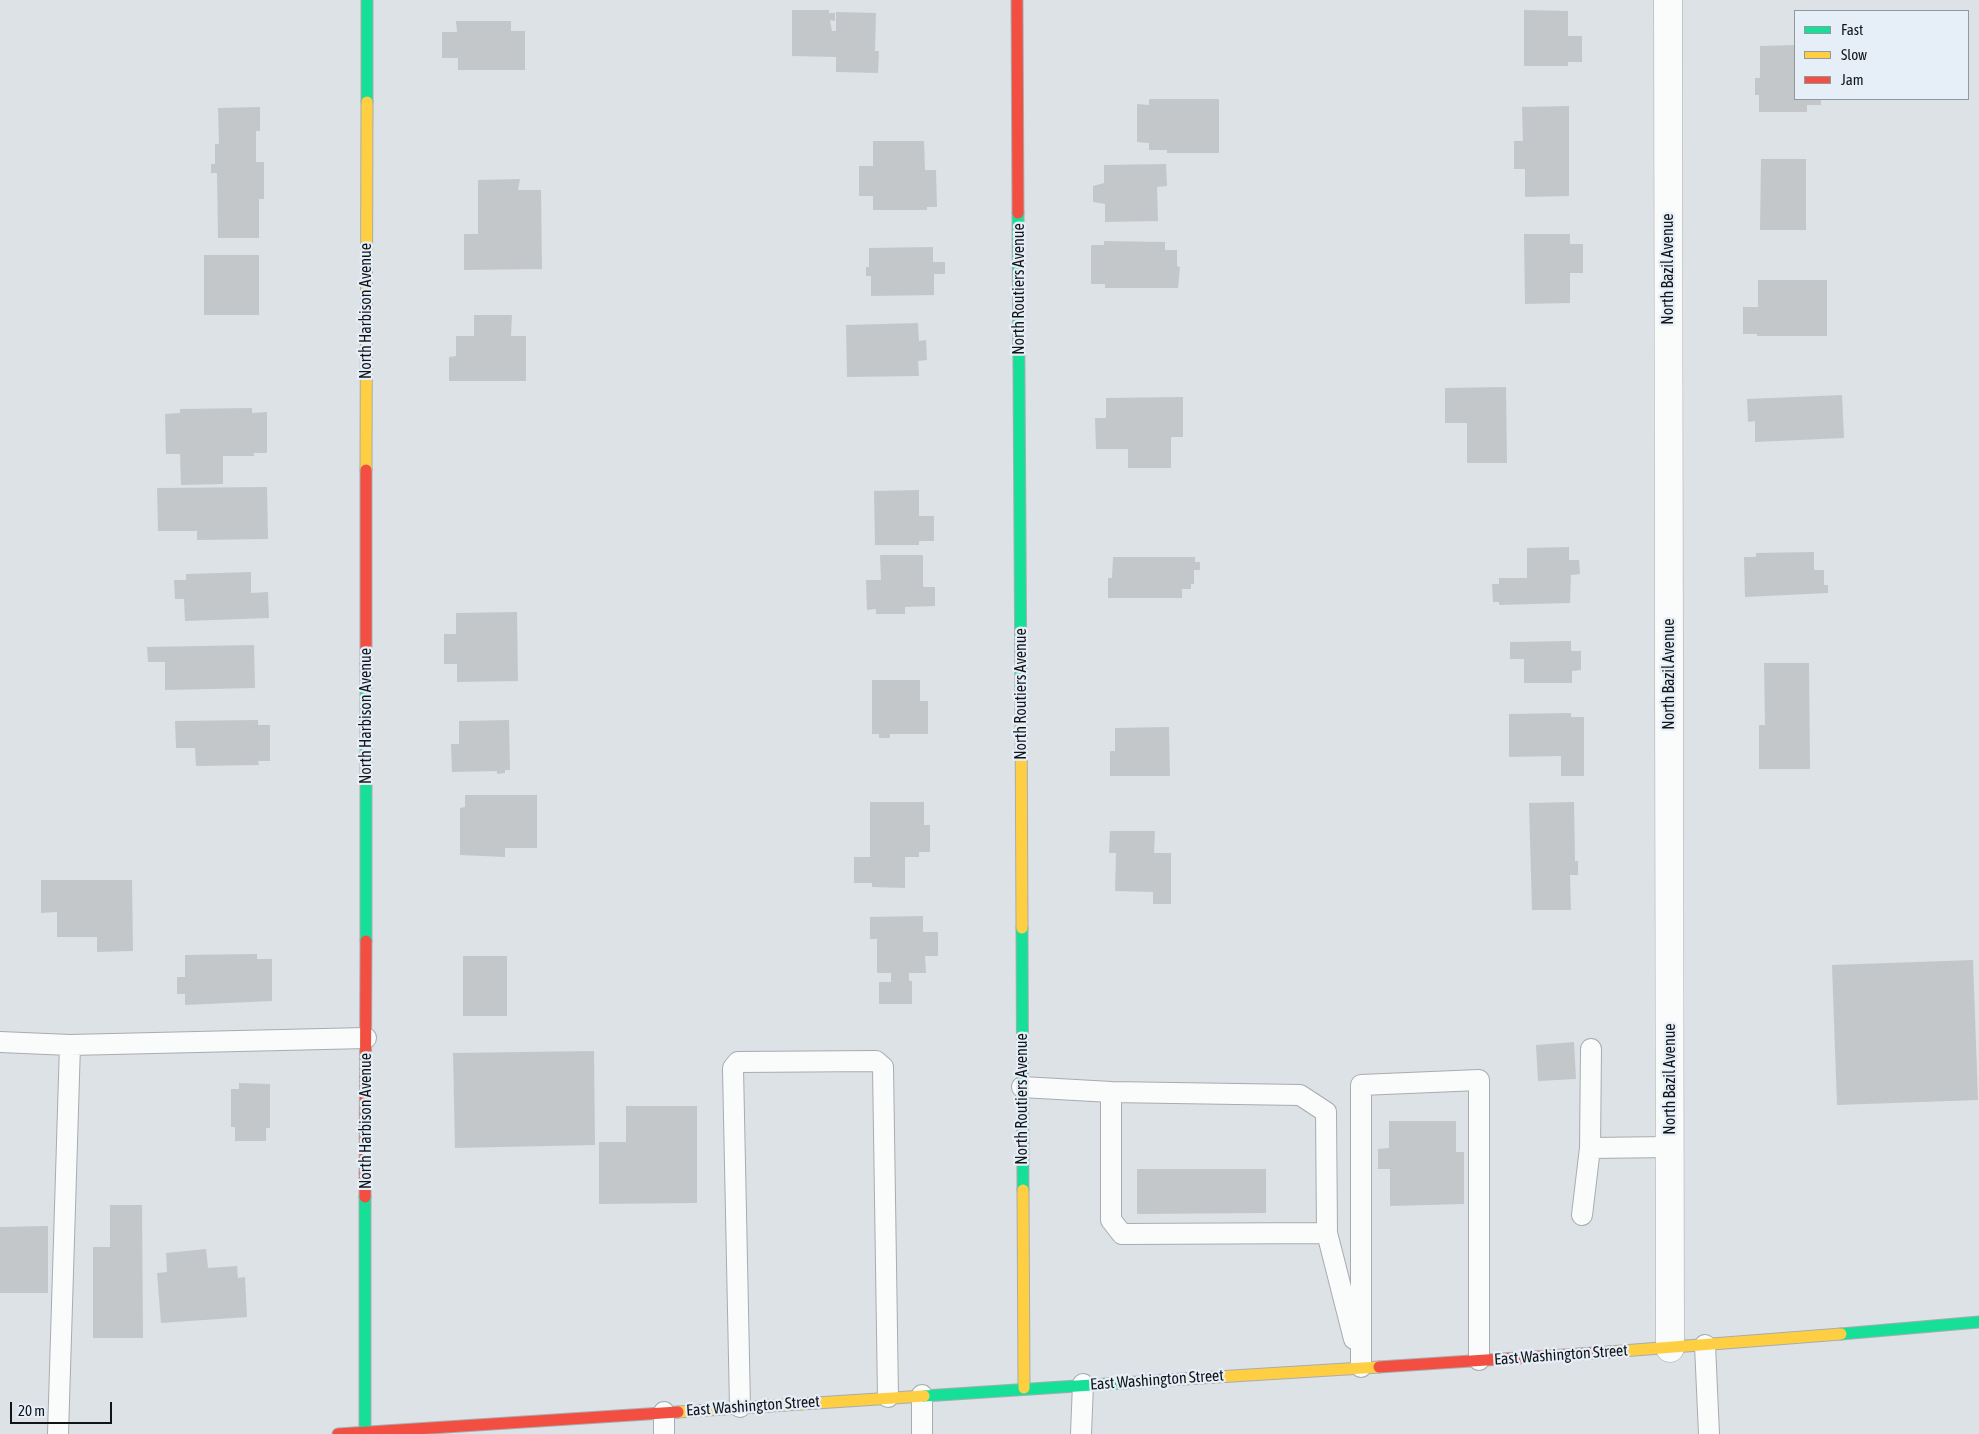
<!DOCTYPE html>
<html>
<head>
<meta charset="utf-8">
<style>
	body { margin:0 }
	#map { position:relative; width:1979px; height:1434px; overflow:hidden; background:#dde2e7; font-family:"Asap Condensed",sans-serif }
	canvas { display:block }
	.legend { position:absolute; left:1794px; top:10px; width:175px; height:90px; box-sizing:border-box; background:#e6eff8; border:1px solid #91989e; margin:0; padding:6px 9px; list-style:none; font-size:15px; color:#111518 }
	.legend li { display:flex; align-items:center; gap:10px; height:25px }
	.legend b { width:25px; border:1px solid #91989e }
	.scale { position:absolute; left:10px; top:1402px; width:102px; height:22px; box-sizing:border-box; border:2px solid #111518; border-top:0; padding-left:6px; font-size:15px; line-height:18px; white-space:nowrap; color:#111518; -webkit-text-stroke:4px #e6eff8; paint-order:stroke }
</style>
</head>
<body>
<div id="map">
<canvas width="1979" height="1434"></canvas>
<ul class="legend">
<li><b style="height:6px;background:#16e098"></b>Fast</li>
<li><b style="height:6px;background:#ffcf43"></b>Slow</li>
<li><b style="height:6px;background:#f24e42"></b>Jam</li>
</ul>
<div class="scale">20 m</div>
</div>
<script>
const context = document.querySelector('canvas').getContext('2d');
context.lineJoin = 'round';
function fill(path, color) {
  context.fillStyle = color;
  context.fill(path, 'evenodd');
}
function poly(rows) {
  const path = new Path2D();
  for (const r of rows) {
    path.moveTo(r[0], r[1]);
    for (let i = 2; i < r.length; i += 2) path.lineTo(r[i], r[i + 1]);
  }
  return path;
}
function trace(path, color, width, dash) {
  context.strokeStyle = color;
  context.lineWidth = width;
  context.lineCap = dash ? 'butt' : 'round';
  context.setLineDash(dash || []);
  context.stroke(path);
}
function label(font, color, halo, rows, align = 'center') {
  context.font = font + ' "Asap Condensed",sans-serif';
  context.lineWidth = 4.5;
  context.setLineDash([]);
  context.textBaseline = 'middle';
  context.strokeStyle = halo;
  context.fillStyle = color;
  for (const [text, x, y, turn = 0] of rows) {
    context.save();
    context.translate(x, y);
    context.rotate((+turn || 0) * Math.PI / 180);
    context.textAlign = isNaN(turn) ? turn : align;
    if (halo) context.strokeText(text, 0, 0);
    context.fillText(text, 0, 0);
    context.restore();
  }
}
fill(poly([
	[792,10,829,10,829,13,835,13,835,21,830,20,832,31,836,31,836,12,876,13,875,51,879,51,878,73,836,72,836,57,792,56],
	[1524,10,1568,11,1568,36,1582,36,1582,62,1568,62,1568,66,1524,66],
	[456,21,511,21,511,31,525,31,525,70,458,70,458,58,442,58,442,32,457,32],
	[1795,45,1795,99,1821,99,1821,105,1807,105,1807,112,1759,112,1759,95,1755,95,1755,78,1760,78,1760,46],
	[1149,99,1219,99,1219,153,1167,153,1167,150,1149,150,1149,143,1137,142,1137,104,1149,105],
	[1569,106,1569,196,1525,197,1525,169,1514,169,1514,141,1523,141,1522,107],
	[260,107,260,131,256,131,256,162,264,162,264,199,259,199,259,238,218,238,217,173,211,173,211,164,215,164,215,144,219,144,218,108],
	[873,141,924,141,925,170,936,170,937,207,927,207,927,210,873,210,873,196,859,196,859,166,873,166],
	[1761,159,1806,159,1806,230,1760,230],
	[1166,164,1167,186,1157,187,1158,221,1105,222,1105,204,1093,202,1093,186,1104,183,1104,165],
	[520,179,518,190,541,190,542,269,464,270,464,234,478,234,478,180],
	[1524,234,1570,234,1570,244,1583,244,1583,273,1570,273,1570,303,1525,304],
	[1104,241,1165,242,1165,250,1177,250,1177,266,1180,267,1178,288,1105,288,1105,284,1091,284,1091,245,1104,245],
	[933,247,933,262,945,262,945,274,934,274,934,295,871,296,871,276,866,276,866,267,869,267,869,248],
	[204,255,259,255,259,315,204,315],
	[1758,280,1827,280,1827,336,1757,336,1757,334,1743,334,1743,307,1758,307],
	[474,315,512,315,511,336,526,336,526,381,449,381,449,357,456,356,456,336,474,336],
	[918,323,919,341,926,340,927,360,918,361,919,376,847,377,846,325],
	[1506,387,1507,463,1467,463,1467,423,1445,423,1445,388],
	[1842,395,1844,438,1755,442,1755,421,1748,422,1747,399],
	[1183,397,1183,437,1171,437,1171,468,1128,468,1128,449,1096,449,1095,418,1106,418,1106,398],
	[252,408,252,413,267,412,267,453,254,453,254,456,223,456,223,484,181,485,180,454,166,454,165,414,180,413,180,409],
	[267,487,268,539,197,540,197,531,158,531,157,488],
	[919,490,919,516,934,516,934,541,919,541,919,545,875,545,874,491],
	[1569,547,1569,560,1579,560,1580,574,1571,575,1570,603,1499,605,1499,602,1493,602,1492,584,1499,584,1499,578,1527,578,1527,548],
	[1814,552,1814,570,1824,570,1824,585,1828,585,1828,593,1745,597,1744,557,1756,557,1756,553],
	[880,555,923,555,923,587,935,587,935,606,905,607,905,614,876,614,876,609,867,610,866,580,881,580],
	[1113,557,1195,557,1195,562,1200,562,1200,570,1194,570,1194,584,1191,584,1191,589,1182,589,1182,598,1108,598,1108,578,1112,578],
	[251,572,251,593,268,592,269,618,185,621,184,599,175,599,174,580,186,580,186,574],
	[517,612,518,681,457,682,457,664,444,664,444,634,456,634,456,613],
	[1571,641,1571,651,1581,651,1581,670,1572,671,1572,683,1524,683,1524,659,1510,659,1510,642],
	[254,645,255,688,165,690,165,662,148,662,147,647],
	[1764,663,1809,663,1810,769,1759,769,1759,725,1765,725],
	[872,680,920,680,920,701,928,701,928,734,890,734,890,738,879,738,879,734,872,734],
	[1571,713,1571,717,1584,717,1584,776,1561,776,1561,756,1509,757,1509,714],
	[258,720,258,725,270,725,270,761,258,761,259,765,196,766,195,748,176,748,175,721],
	[509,720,510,770,505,770,505,773,497,774,497,771,452,772,451,744,459,744,459,721],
	[1169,727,1170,776,1110,776,1110,751,1115,751,1115,728],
	[465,795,537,795,537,848,505,848,505,857,460,855,460,808,465,807],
	[870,802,924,802,924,825,930,825,930,852,919,852,919,857,905,857,905,888,872,887,872,883,854,883,854,857,870,857],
	[1574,802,1575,861,1578,861,1578,875,1570,875,1571,910,1532,910,1529,803],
	[1110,831,1155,831,1154,853,1171,853,1171,904,1153,904,1153,892,1115,891,1116,853,1109,853],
	[41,880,132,880,133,951,97,952,97,937,57,937,57,912,41,913],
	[923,916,923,932,938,932,938,956,925,956,926,973,909,973,909,981,912,981,912,1004,879,1004,879,982,891,982,891,973,877,973,877,939,870,939,870,917],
	[257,954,257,959,272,959,272,1001,185,1005,185,994,177,994,177,977,185,977,185,955],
	[463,956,507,956,507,1016,463,1016],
	[1973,960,1978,1100,1837,1105,1832,965],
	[1574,1042,1576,1079,1538,1081,1536,1045],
	[594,1051,595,1145,455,1148,453,1053],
	[239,1083,270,1084,270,1128,266,1128,266,1141,235,1141,235,1127,231,1127,231,1089,239,1089],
	[626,1106,697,1106,697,1203,599,1204,599,1142,626,1142],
	[1389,1121,1456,1121,1456,1152,1464,1152,1464,1204,1390,1206,1390,1169,1378,1169,1378,1149,1389,1148],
	[1137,1169,1266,1169,1266,1213,1137,1214],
	[110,1205,142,1205,143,1338,93,1338,93,1247,110,1247],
	[48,1226,48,1293,0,1293,0,1227],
	[206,1249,208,1268,237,1266,238,1278,245,1277,247,1317,161,1323,157,1273,167,1272,166,1253]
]), '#c3c7ca');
const lane = poly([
	[0,1042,70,1045],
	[1591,1049,1590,1148,1670,1147],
	[1022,1087,1111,1092,1300,1095,1326,1112,1327,1233,1354,1339],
	[1111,1092,1111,1220,1122,1234,1327,1233],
	[1582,1215,1590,1148],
	[1705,1345,1709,1434],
	[1361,1367,1361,1085,1479,1080,1479,1360],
	[740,1407,733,1068,738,1062,876,1061,883,1067,888,1397],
	[664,1412,664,1434],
	[58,1434,70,1045,366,1038],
	[922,1434,922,1395],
	[1081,1434,1083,1384]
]);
const street = poly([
	[1668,0,1670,1348]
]);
const fast = poly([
	[367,102,367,0],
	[1018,213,1021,701],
	[1022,928,1023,1190],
	[366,941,366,664],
	[1841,1334,1979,1322],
	[924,1396,1184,1379],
	[365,1432,365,1197]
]);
const slow = poly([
	[366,470,367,102],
	[1021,701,1022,928],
	[1023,1190,1024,1388],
	[1609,1352,1841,1334],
	[1184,1379,1379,1367],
	[678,1412,924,1396]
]);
const jam = poly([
	[1017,0,1018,213],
	[366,664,366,470],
	[365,1197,366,941],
	[1379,1367,1609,1352],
	[338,1434,678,1412]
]);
trace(lane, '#a8acaf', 22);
trace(street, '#a8acaf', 29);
trace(fast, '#a8acaf', 13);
trace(slow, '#a8acaf', 13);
trace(jam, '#a8acaf', 13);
trace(lane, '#fafbfb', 20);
trace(street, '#fafbfb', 28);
trace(fast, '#16e098', 11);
trace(slow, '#ffcf43', 11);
trace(jam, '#f24e42', 11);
label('16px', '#111518', '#e6eff8', [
	["North Bazil Avenue",1668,269,-90],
	["North Routiers Avenue",1019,289,-90],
	["North Harbison Avenue",366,311,-90],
	["North Bazil Avenue",1669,674,-90],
	["North Routiers Avenue",1021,694,-90],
	["North Harbison Avenue",366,716,-90],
	["North Bazil Avenue",1670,1079,-90],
	["North Routiers Avenue",1022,1099,-90],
	["North Harbison Avenue",366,1121,-90],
	["East Washington Street",1561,1355,-4],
	["East Washington Street",1157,1380,-4],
	["East Washington Street",753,1406,-4]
]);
</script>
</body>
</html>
